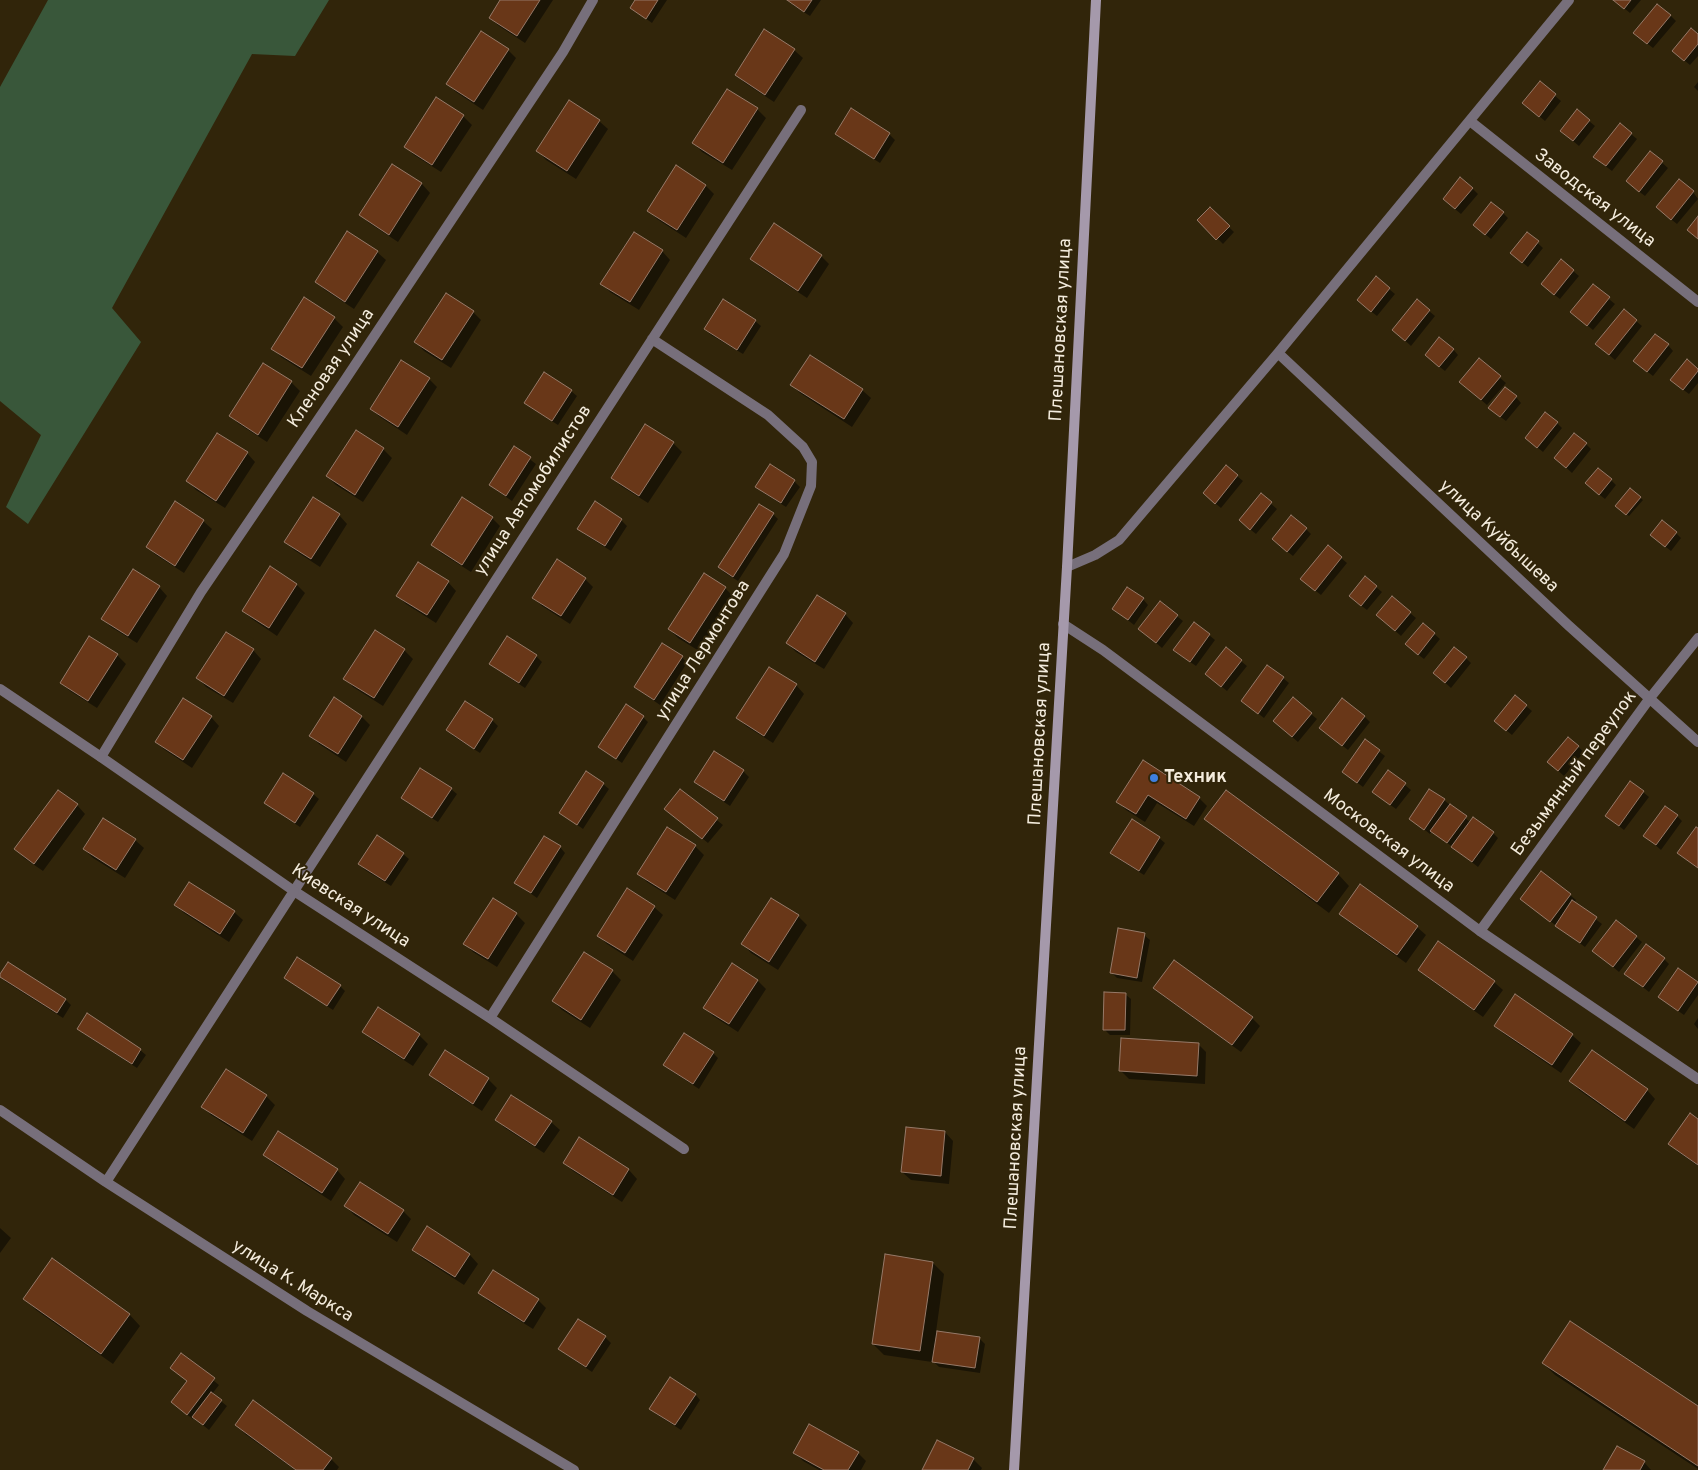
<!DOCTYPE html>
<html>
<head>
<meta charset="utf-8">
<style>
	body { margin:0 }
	canvas { display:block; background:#31250a }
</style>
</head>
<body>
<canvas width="1698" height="1470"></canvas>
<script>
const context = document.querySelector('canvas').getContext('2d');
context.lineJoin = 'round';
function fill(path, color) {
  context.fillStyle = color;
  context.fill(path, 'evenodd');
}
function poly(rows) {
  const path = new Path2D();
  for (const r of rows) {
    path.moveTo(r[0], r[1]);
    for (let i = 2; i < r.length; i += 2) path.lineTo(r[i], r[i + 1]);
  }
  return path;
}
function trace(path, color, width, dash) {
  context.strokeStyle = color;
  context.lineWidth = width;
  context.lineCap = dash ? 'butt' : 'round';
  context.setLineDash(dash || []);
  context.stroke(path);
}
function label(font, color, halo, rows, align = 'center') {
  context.font = font + ' Overpass,sans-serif';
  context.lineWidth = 4;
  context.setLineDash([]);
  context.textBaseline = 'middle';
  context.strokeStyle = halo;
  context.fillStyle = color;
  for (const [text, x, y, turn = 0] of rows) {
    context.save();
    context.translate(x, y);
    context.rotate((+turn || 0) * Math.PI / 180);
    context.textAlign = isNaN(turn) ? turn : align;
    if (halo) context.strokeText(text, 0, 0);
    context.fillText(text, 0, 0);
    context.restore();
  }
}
fill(poly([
	[48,0,329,0,295,56,252,54,112,308,141,342,28,524,6,507,41,435,0,401,0,87]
]), '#39573a');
fill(poly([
	[502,0,553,0,525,43,499,26,490,18],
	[636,0,667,0,652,23,631,8],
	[789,0,821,0,810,16,794,6],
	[1614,0,1641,0,1630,13],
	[1670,15,1676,21,1653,48,1640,38],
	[1698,35,1698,56,1690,65,1679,56],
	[508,50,516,58,483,110,456,92,448,84],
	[794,50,803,58,774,102,745,83,736,75],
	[1698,82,1698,91,1694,87],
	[1540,83,1561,101,1545,121,1529,108],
	[437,99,463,116,472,125,441,172,414,155,406,147],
	[757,109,766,118,732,170,702,152,694,143],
	[852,110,889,134,895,140,880,163,842,139,836,134],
	[599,121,608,129,576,179,546,160,538,151],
	[1589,121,1595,126,1579,146,1567,136],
	[1620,125,1637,139,1612,171,1600,162],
	[1651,153,1668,168,1645,196,1633,187],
	[392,166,422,184,430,193,398,242,369,223,361,215],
	[1679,181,1693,192,1698,199,1677,224,1663,213],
	[706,186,714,194,686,238,657,219,649,211],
	[1472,188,1478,194,1461,214,1450,205],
	[1210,209,1234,232,1223,244,1199,220],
	[1503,213,1508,218,1491,239,1480,230],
	[348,233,377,252,386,260,354,309,325,290,316,282],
	[1528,234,1543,248,1528,267,1517,258],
	[662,251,670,260,639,310,610,292,602,283],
	[821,256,829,264,807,298,760,267,752,259],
	[1561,261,1579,276,1560,299,1548,290],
	[1593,286,1615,304,1593,330,1577,317],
	[1389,289,1395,294,1377,316,1364,306],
	[1417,301,1435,316,1411,346,1399,335],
	[1624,311,1642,326,1615,360,1602,349],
	[473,312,481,320,451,368,424,351,416,342],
	[334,318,343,327,311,376,281,357,273,348],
	[755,321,761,326,743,354,711,335,706,329],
	[1668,345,1673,351,1653,376,1640,366],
	[1453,349,1458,355,1445,371,1432,361],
	[1479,360,1506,383,1487,405,1466,387],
	[264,364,291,382,300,391,267,442,239,424,230,416],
	[1698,370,1698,383,1689,394,1677,385],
	[429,379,437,387,407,435,380,417,371,409],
	[792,385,862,390,871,398,852,427,800,393],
	[571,391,577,396,558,425,531,408,526,403],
	[1516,397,1521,403,1506,421,1495,413],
	[1557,423,1562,428,1543,452,1532,443],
	[356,432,383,449,392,458,363,502,336,485,327,476],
	[673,443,682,452,648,503,621,486,612,477],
	[1586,444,1591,449,1572,473,1561,463],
	[514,447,536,464,512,501,496,490,490,485],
	[247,453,255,462,225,508,196,490,188,481],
	[770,466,794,481,800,487,786,507,762,492,757,487],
	[1226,467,1243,481,1221,508,1210,499],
	[1611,480,1616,485,1605,499,1592,489],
	[1630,490,1643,500,1629,516,1619,508],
	[1261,495,1277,509,1256,534,1246,526],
	[176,503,203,521,212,529,184,573,156,555,147,547],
	[595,503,621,520,627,526,611,551,584,534,579,528],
	[773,514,778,519,738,581,725,573,719,567],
	[339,515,347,524,320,567,294,550,286,542],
	[492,518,500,526,471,572,441,553,433,545],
	[1306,529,1311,534,1293,556,1279,545],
	[1676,533,1681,538,1671,551,1657,540],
	[1328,547,1347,563,1321,595,1307,584],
	[1365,578,1382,592,1367,610,1356,602],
	[585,579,593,587,570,624,542,606,534,598],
	[448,582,456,591,436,623,406,604,398,596],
	[297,585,305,593,277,636,252,619,243,611],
	[159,587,167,596,137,643,111,627,103,619],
	[725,588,734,597,699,651,678,638,669,629],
	[1143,599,1148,605,1134,625,1114,609],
	[1160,603,1183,621,1162,648,1140,629],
	[1410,613,1416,618,1401,636,1383,620],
	[845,614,853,623,824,669,796,652,787,643],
	[1423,624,1440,639,1424,659,1412,650],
	[375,631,404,650,413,659,383,706,353,687,345,678],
	[1209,635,1215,640,1196,666,1180,655],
	[90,638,117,655,126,664,97,708,70,691,61,683],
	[1226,649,1247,666,1227,691,1212,679],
	[253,650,261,659,233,703,206,687,198,678],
	[536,656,542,662,525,688,496,669,490,663],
	[682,657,687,663,660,705,641,692,636,687],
	[1466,658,1471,663,1451,688,1440,678],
	[1283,678,1289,683,1264,718,1242,701],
	[796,685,804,694,773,743,746,726,738,718],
	[1515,697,1532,711,1512,735,1501,726],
	[1293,699,1317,719,1298,742,1280,727],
	[465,703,492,720,498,726,480,753,453,736,448,730],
	[1364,716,1370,722,1348,750,1326,733],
	[211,717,219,726,192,768,165,750,156,742],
	[362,717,370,725,346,762,319,744,311,736],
	[643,717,648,722,622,763,599,747],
	[1568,738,1584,752,1564,776,1554,767],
	[1365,741,1385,756,1363,787,1343,772],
	[714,753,743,771,749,777,730,806,701,787,695,782],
	[1143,762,1199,798,1207,806,1194,826,1157,803,1145,822,1126,810,1118,802],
	[1389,772,1411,790,1396,809,1379,797],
	[603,784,609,789,583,829,561,813],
	[451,789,457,794,438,822,408,803,402,797],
	[680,791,723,825,708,843,666,809],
	[1643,792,1649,797,1624,830,1606,816],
	[313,794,319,799,300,827,271,808,265,802],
	[1444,800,1470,822,1493,833,1498,838,1478,867,1432,831,1430,834,1411,819],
	[77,805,85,814,43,871,24,858,16,849],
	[1677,816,1682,821,1661,850,1645,836],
	[1206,818,1338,874,1349,886,1329,913,1218,830],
	[668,828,695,846,704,855,675,900,647,882,639,874],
	[1159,838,1165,843,1144,875,1117,858,1112,853],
	[135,840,144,848,125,878,93,858,84,849],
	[560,847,565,853,537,898,516,883],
	[403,854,409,859,391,886,365,870,360,864],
	[1542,873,1570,895,1576,900,1574,903,1602,924,1585,947,1527,904],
	[1360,886,1417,927,1426,935,1406,963,1349,922,1340,914],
	[772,899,798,916,807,925,778,970,751,953,743,944],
	[493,900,516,914,525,923,497,967,473,952,465,944],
	[176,905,234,912,243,920,229,942,184,913],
	[654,907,663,915,633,961,607,944,598,935],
	[1144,935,1150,940,1142,982,1117,978,1111,972],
	[1636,937,1642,942,1619,972,1594,951],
	[584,954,612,971,621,980,590,1028,562,1010,553,1001],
	[1664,959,1669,964,1649,992,1626,974],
	[8,963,66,1000,71,1005,63,1018,6,982,0,976],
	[1419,970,1494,982,1503,990,1483,1017,1428,978],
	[1678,970,1698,984,1698,995,1684,1015,1665,1002],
	[285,978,340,986,345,991,333,1010,291,983],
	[758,981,766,989,738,1032,713,1016,704,1007],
	[1155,987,1252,1018,1260,1026,1241,1052,1163,996],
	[1125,994,1131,999,1130,1035,1110,1035,1105,1030],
	[379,1009,419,1035,428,1044,413,1066,372,1040,364,1032],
	[1698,1018,1698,1029,1694,1024],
	[1495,1026,1572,1035,1581,1043,1561,1073,1504,1034],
	[78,1029,140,1050,146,1055,137,1068,84,1034],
	[1198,1044,1206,1052,1205,1084,1129,1079,1121,1071],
	[446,1052,488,1079,497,1088,482,1111,439,1083,431,1075],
	[713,1053,718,1058,699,1089,670,1070,665,1065],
	[226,1070,266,1096,275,1105,252,1141,211,1115,203,1106],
	[1571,1081,1647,1090,1655,1099,1634,1129,1579,1090],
	[497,1120,551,1122,560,1130,544,1153,505,1128],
	[1698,1121,1698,1166,1678,1152,1670,1144],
	[945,1132,953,1141,949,1184,911,1180,902,1172],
	[580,1139,629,1170,637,1179,622,1202,573,1171,565,1163],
	[265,1155,337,1170,345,1179,331,1201,273,1163],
	[346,1206,403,1211,411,1219,397,1242,354,1215],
	[0,1228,11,1238,0,1253],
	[428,1228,470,1255,478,1264,464,1285,422,1258,414,1250],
	[933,1263,944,1274,936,1332,979,1338,985,1344,980,1373,939,1367,932,1360,932,1362,884,1355,873,1344],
	[480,1292,538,1300,546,1308,533,1329,488,1301],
	[25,1299,129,1314,140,1326,113,1364,36,1310],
	[578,1320,605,1337,611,1343,592,1372,565,1354,560,1349],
	[182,1355,219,1385,212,1394,227,1406,209,1430,194,1418,193,1419,178,1408,188,1382],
	[1543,1363,1698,1407,1698,1469,1555,1375],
	[695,1394,700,1400,681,1430,656,1414,651,1408],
	[237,1425,331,1459,339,1467,337,1470,295,1470,245,1434],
	[938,1442,974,1460,982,1468,981,1470,923,1470],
	[795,1452,858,1453,866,1461,861,1470,819,1470,803,1461],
	[1644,1462,1651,1470,1604,1470]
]), '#0007');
const building = poly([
	[500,0,540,0,517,36,489,18,500,0],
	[635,0,658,0,646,19,630,8,635,0],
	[787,0,812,0,804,12,787,0],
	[1613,0,1631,0,1624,9,1613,0],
	[1657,4,1671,15,1647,44,1633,33,1657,4],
	[1691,28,1698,34,1698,44,1684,61,1672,51,1691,28],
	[764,29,795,49,765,95,735,75,764,29],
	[481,31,509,49,474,102,446,84,481,31],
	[1540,81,1556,94,1539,117,1522,103,1540,81],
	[727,89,758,108,723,163,692,143,727,89],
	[436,97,464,115,432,165,404,147,436,97],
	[569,100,600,120,567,171,536,151,569,100],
	[851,108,890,133,874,159,835,134,851,108],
	[1577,109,1590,120,1573,141,1560,131,1577,109],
	[1620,123,1632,133,1606,166,1593,157,1620,123],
	[1650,151,1663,161,1639,192,1626,181,1650,151],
	[392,164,422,183,389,235,359,215,392,164],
	[676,165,706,185,677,230,647,211,676,165],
	[1460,177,1473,188,1455,209,1443,199,1460,177],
	[1679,179,1694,191,1671,220,1656,207,1679,179],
	[1491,202,1504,212,1485,235,1473,225,1491,202],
	[1210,207,1230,226,1216,240,1197,220,1210,207],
	[1698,216,1698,239,1687,230,1698,216],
	[774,223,822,255,798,291,750,259,774,223],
	[347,231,378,251,345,302,315,282,347,231],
	[634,232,663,250,630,302,600,284,634,232],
	[1527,232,1539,241,1522,263,1510,253,1527,232],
	[1561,259,1574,270,1554,295,1541,284,1561,259],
	[1376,276,1390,288,1371,312,1357,300,1376,276],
	[1593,284,1610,297,1587,326,1570,312,1593,284],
	[446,293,474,311,442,360,414,342,446,293],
	[304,297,335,317,302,368,271,349,304,297],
	[723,299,756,320,737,350,704,329,723,299],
	[1417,299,1430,310,1405,341,1392,330,1417,299],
	[1624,309,1637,320,1609,355,1595,344,1624,309],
	[1655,334,1669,344,1647,372,1633,361,1655,334],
	[1439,337,1454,349,1439,367,1425,355,1439,337],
	[810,355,863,389,844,419,790,385,810,355],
	[1479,358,1501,376,1481,400,1459,382,1479,358],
	[1687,359,1698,369,1698,371,1683,390,1670,380,1687,359],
	[401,360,430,378,398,427,370,409,401,360],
	[263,363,292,381,258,435,229,416,263,363],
	[544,372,572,390,552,421,524,403,544,372],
	[1505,387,1517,396,1500,417,1488,408,1505,387],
	[1545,412,1558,422,1537,448,1525,438,1545,412],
	[645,424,674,442,639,496,611,478,645,424],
	[356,430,384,448,355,495,326,476,356,430],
	[217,433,248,452,216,501,186,481,217,433],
	[1574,433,1587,443,1566,468,1554,458,1574,433],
	[514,446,531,457,506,496,489,485,514,446],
	[770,464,795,480,781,503,755,487,770,464],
	[1226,465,1238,475,1215,504,1203,493,1226,465],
	[1598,468,1612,479,1599,495,1585,483,1598,468],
	[1630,488,1641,497,1626,515,1615,506,1630,488],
	[1261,493,1272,502,1250,530,1239,520,1261,493],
	[313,497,340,514,311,559,284,542,313,497],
	[462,497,493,517,462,565,431,545,462,497],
	[175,501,204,520,175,566,146,547,175,501],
	[595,501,622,519,605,546,577,529,595,501],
	[759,504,774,513,733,577,718,567,759,504],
	[1291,515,1307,528,1287,552,1272,539,1291,515],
	[1662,520,1677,532,1665,547,1650,535,1662,520],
	[1328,545,1342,557,1315,591,1300,579,1328,545],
	[557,559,586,578,561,616,532,598,557,559],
	[418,562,449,581,427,615,396,596,418,562],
	[270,566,297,584,269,628,242,611,270,566],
	[133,569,160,586,128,636,101,619,133,569],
	[704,573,726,587,690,643,668,629,704,573],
	[1365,576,1377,586,1361,606,1349,596,1365,576],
	[1127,587,1144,598,1128,620,1112,609,1127,587],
	[817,595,846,613,815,662,786,643,817,595],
	[1392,596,1411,612,1395,631,1376,615,1392,596],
	[1160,601,1178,615,1156,643,1138,629,1160,601],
	[1194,622,1210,634,1190,662,1173,650,1194,622],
	[1423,623,1435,633,1418,655,1405,644,1423,623],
	[375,630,405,649,374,698,343,679,375,630],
	[226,632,254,649,224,696,196,678,226,632],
	[89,636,118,654,88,701,60,683,89,636],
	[507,636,537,655,519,683,489,664,507,636],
	[662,643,683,656,654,700,634,687,662,643],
	[1226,647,1242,660,1221,687,1205,674,1226,647],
	[1454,647,1467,657,1445,683,1433,673,1454,647],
	[1267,665,1284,677,1258,714,1241,701,1267,665],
	[769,667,797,684,764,736,736,718,769,667],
	[1515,695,1527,705,1506,731,1494,721,1515,695],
	[334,697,362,716,338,754,309,736,334,697],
	[1293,697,1312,713,1292,737,1273,721,1293,697],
	[183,698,212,716,183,760,155,742,183,698],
	[1342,698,1365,716,1342,746,1319,728,1342,698],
	[465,701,493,719,474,749,446,730,465,701],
	[626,704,644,716,616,759,598,747,626,704],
	[1568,737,1579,746,1558,771,1547,762,1568,737],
	[1365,739,1380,750,1357,783,1342,772,1365,739],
	[714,751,744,770,724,801,694,782,714,751],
	[1143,760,1200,797,1186,819,1148,795,1136,814,1116,802,1143,760],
	[420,768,452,788,432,818,401,798,420,768],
	[1388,770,1406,783,1390,805,1372,792,1388,770],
	[586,771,604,783,577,825,559,813,586,771],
	[283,773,314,793,295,823,264,803,283,773],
	[1630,781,1644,791,1619,826,1605,816,1630,781],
	[680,789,718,818,702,839,664,809,680,789],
	[1429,789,1445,799,1424,830,1409,819,1429,789],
	[58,790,78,804,34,864,14,849,58,790],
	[1226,790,1339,873,1317,902,1204,819,1226,790],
	[1450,804,1467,816,1447,843,1430,831,1450,804],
	[1665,806,1678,815,1656,845,1643,836,1665,806],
	[1473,817,1494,832,1472,862,1451,847,1473,817],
	[103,818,136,839,116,870,83,849,103,818],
	[1132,819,1160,837,1139,871,1110,853,1132,819],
	[667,827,696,845,666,892,637,874,667,827],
	[1696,827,1698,828,1698,868,1677,853,1696,827],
	[377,835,404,853,385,881,358,864,377,835],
	[544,836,561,846,531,893,514,883,544,836],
	[1541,871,1571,894,1550,922,1520,899,1541,871],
	[189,882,235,911,220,934,174,905,189,882],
	[1360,884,1418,926,1397,955,1339,914,1360,884],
	[627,888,655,906,625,953,597,936,627,888],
	[493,898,517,913,488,959,463,944,493,898],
	[771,898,799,915,769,962,741,944,771,898],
	[1572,900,1597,917,1580,943,1555,926,1572,900],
	[1616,920,1637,936,1613,967,1592,951,1616,920],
	[1118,928,1145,933,1137,978,1110,973,1118,928],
	[1438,941,1495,981,1474,1010,1418,970,1438,941],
	[1646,944,1665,958,1643,987,1624,974,1646,944],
	[584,952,613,970,581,1020,552,1001,584,952],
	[297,957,341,985,327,1006,284,978,297,957],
	[1174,960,1253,1017,1232,1045,1153,988,1174,960],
	[8,962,66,999,57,1013,0,977,0,974,8,962],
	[732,963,758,980,729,1024,703,1008,732,963],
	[1678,968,1698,982,1678,1011,1658,997,1678,968],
	[1104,992,1126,993,1125,1030,1103,1030,1104,992],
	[1515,994,1573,1034,1552,1065,1494,1026,1515,994],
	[378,1007,420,1034,404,1059,362,1032,378,1007],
	[87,1013,141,1049,132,1064,77,1029,87,1013],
	[684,1033,714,1052,693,1084,663,1065,684,1033],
	[1121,1038,1199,1043,1197,1076,1119,1071,1121,1038],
	[445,1050,489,1078,473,1104,429,1075,445,1050],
	[1592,1050,1648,1089,1625,1121,1569,1081,1592,1050],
	[226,1069,267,1095,243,1133,201,1107,226,1069],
	[511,1095,552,1121,535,1146,495,1120,511,1095],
	[1690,1113,1698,1119,1698,1165,1668,1144,1690,1113],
	[906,1127,945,1131,941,1176,901,1172,906,1127],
	[278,1131,338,1169,322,1193,263,1155,278,1131],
	[579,1137,629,1169,613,1195,563,1163,579,1137],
	[360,1182,404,1210,388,1234,344,1206,360,1182],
	[427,1226,470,1254,455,1277,412,1250,427,1226],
	[885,1254,933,1262,920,1351,872,1344,885,1254],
	[52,1258,130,1314,101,1354,23,1299,52,1258],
	[493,1270,539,1299,524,1322,478,1293,493,1270],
	[578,1319,606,1336,586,1367,558,1349,578,1319],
	[1570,1321,1698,1406,1698,1466,1542,1363,1570,1321],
	[937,1331,980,1337,975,1368,932,1362,937,1331],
	[181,1353,215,1378,187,1415,171,1402,187,1381,170,1368,181,1353],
	[670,1377,696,1394,675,1425,649,1409,670,1377],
	[211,1392,222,1400,203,1425,192,1417,211,1392],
	[253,1400,332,1458,323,1470,296,1470,235,1425,253,1400],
	[809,1424,859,1452,848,1470,824,1470,793,1453,809,1424],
	[937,1440,974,1458,968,1470,922,1470,937,1440],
	[1617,1446,1645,1461,1640,1470,1603,1470,1617,1446]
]);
fill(building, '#693718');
trace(building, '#967968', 1);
trace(poly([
	[1470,121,1698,302],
	[1278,353,1568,625,1698,742],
	[1067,567,1095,555,1119,540,1278,353,1569,0],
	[101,757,201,592,343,383,563,52,593,0],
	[1480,931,1650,698,1698,638],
	[490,1018,784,554,811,486,812,462,803,447,768,415,652,339],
	[684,1149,490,1018,294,891,801,110]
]), '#776f7b', 10);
trace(poly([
	[1063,624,1103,650,1480,931,1698,1079],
	[0,689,101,757,294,891,106,1182],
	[0,1110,106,1182,307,1311,574,1470]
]), '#776f7b', 10);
trace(poly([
	[1014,1470,1067,567,1096,0]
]), '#a599ab', 10);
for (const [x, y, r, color] of [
	[1154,778,5,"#3f7fe0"]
]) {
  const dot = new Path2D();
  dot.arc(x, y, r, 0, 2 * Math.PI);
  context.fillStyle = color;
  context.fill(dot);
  trace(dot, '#31250a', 2);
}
label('18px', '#f4ecdd', '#31250a', [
	["Заводская улица",1594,199,38],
	["Плешановская улица",1062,330,-87],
	["Кленовая улица",332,369,-56],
	["улица Автомобилистов",534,491,-57],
	["улица Куйбышева",1498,537,43],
	["улица Лермонтова",704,651,-58],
	["Плешановская улица",1041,734,-87],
	["Безымянный переулок",1575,774,-54],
	["Московская улица",1388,842,37],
	["Киевская улица",350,907,33],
	["Плешановская улица",1017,1138,-87],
	["улица К. Маркса",292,1282,32]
]);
label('bold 18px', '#f4ecdd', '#31250a', [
	["Техник",1164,778]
], 'left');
</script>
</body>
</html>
